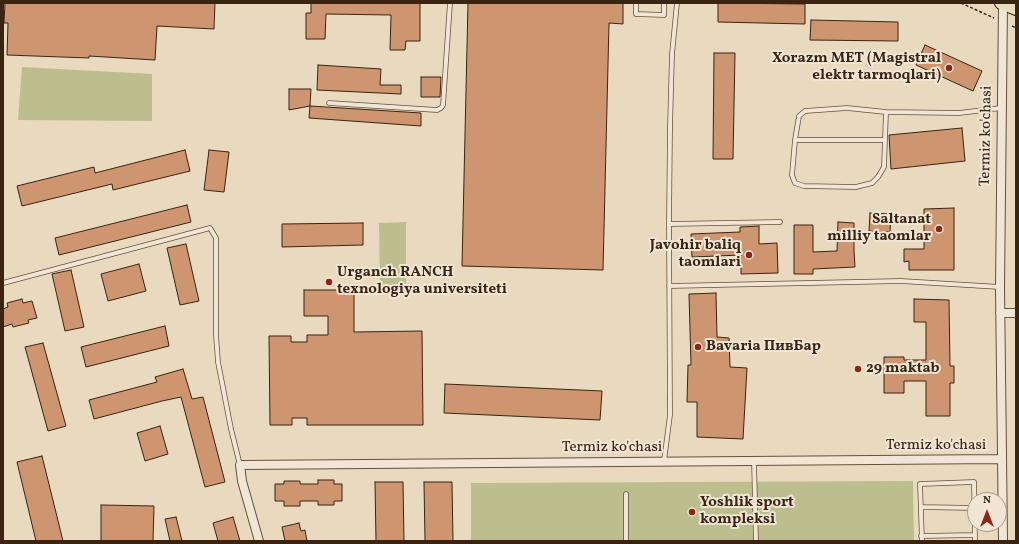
<!DOCTYPE html>
<html>
<head>
<meta charset="utf-8">
<style>
	body { margin:0 }
	#map { position:relative; width:1019px; height:544px; overflow:hidden; background:#e9d9bf; font-family:Vollkorn,serif }
	canvas { display:block }
	.frame { position:absolute; inset:0; border:4px solid #3a2311; pointer-events:none }
	.north { position:absolute; left:967px; top:492px; width:40px; height:40px; box-sizing:border-box; background:#f1e6d5; border:1px solid #a89887; border-radius:50%; rotate:0deg; font-size:11px; font-weight:700; line-height:16px; text-align:center; color:#3a2311 }
	.north::after { content:''; display:block; margin:auto; width:14px; height:18px; background:#8f2418; clip-path:polygon(50% 0,100% 100%,50% 72%,0 100%) }
</style>
</head>
<body>
<div id="map">
<canvas width="1019" height="544"></canvas>
<div class="frame"></div>
<div class="north">N</div>
</div>
<script>
const context = document.querySelector('canvas').getContext('2d');
context.lineJoin = 'round';
function fill(path, color) {
  context.fillStyle = color;
  context.fill(path, 'evenodd');
}
function poly(rows) {
  const path = new Path2D();
  for (const r of rows) {
    path.moveTo(r[0], r[1]);
    for (let i = 2; i < r.length; i += 2) path.lineTo(r[i], r[i + 1]);
  }
  return path;
}
function trace(path, color, width, dash) {
  context.strokeStyle = color;
  context.lineWidth = width;
  context.lineCap = dash ? 'butt' : 'round';
  context.setLineDash(dash || []);
  context.stroke(path);
}
function label(font, color, halo, rows, align = 'center') {
  context.font = font + ' Vollkorn,serif';
  context.lineWidth = 4;
  context.setLineDash([]);
  context.textBaseline = 'middle';
  context.strokeStyle = halo;
  context.fillStyle = color;
  for (const [text, x, y, turn = 0] of rows) {
    context.save();
    context.translate(x, y);
    context.rotate((+turn || 0) * Math.PI / 180);
    context.textAlign = isNaN(turn) ? turn : align;
    if (halo) context.strokeText(text, 0, 0);
    context.fillText(text, 0, 0);
    context.restore();
  }
}
fill(poly([
	[22,67,152,74,152,121,18,120],
	[406,222,406,285,380,285,379,223],
	[913,481,914,541,471,541,471,483]
]), '#bcbe8e');
const building = poly([
	[5,3,215,3,214,29,157,26,155,60,89,56,89,58,7,55,8,23,4,23,5,3],
	[311,3,420,3,420,41,406,41,405,50,390,50,391,15,326,14,325,39,306,39,306,13,311,13,311,3],
	[468,3,623,3,623,24,609,23,603,270,462,266,468,3],
	[718,3,805,4,805,24,718,22,718,3],
	[811,20,898,22,898,41,810,40,811,20],
	[925,45,982,71,973,91,916,65,925,45],
	[714,53,735,53,733,159,713,159,714,53],
	[318,65,381,69,380,85,401,85,401,94,317,90,318,65],
	[421,77,441,77,440,97,421,97,421,77],
	[289,89,311,89,310,106,289,110,289,89],
	[310,106,421,113,421,126,309,118,310,106],
	[962,128,965,161,891,169,889,135,962,128],
	[185,150,190,171,113,190,112,184,22,206,17,186,94,167,95,173,185,150],
	[209,150,229,152,224,192,204,190,209,150],
	[187,205,191,222,59,255,55,238,187,205],
	[954,208,954,270,909,270,909,261,904,262,904,249,924,249,924,209,954,208],
	[870,213,891,214,890,232,869,231,870,213],
	[838,222,854,223,854,251,855,267,813,269,813,274,794,274,794,225,813,225,813,252,837,251,838,222],
	[363,223,363,245,282,247,282,224,363,223],
	[759,226,759,244,777,243,778,273,741,274,741,255,692,257,691,234,740,232,740,227,759,226],
	[186,244,199,301,180,305,167,248,186,244],
	[139,264,146,291,108,301,101,274,139,264],
	[71,270,84,327,65,331,52,274,71,270],
	[304,290,354,290,354,332,422,331,423,425,307,425,307,418,292,418,292,425,270,425,269,336,291,336,291,342,307,342,307,335,328,335,328,316,304,316,304,290],
	[716,293,717,337,729,338,730,367,747,368,743,439,697,437,697,402,687,402,688,365,691,365,689,294,716,293],
	[22,299,23,303,32,301,37,318,28,320,29,323,13,327,12,324,3,327,3,309,8,307,7,303,22,299],
	[914,299,949,300,950,366,954,366,954,383,950,383,950,416,926,416,926,381,904,381,904,393,884,393,884,357,904,357,904,360,926,360,926,322,914,322,914,299],
	[165,326,169,346,86,367,81,347,165,326],
	[43,343,66,426,48,431,25,347,43,343],
	[183,369,192,399,203,397,225,482,205,487,181,397,162,401,94,419,89,400,157,382,155,377,183,369],
	[445,384,602,391,600,420,444,413,445,384],
	[160,426,168,454,145,461,137,433,160,426],
	[42,456,63,541,36,541,17,462,42,456],
	[318,480,334,480,334,484,342,484,342,501,334,501,334,505,318,505,318,501,300,501,300,506,284,506,284,501,275,501,275,484,284,484,284,481,300,481,300,484,318,484,318,480],
	[375,482,403,482,404,541,376,541,375,482],
	[424,482,452,482,453,541,425,541,424,482],
	[101,505,154,506,153,541,101,541,101,505],
	[176,517,182,541,170,541,165,519,176,517],
	[233,517,240,541,218,541,213,523,233,517],
	[299,523,301,531,305,530,307,541,285,541,282,527,299,523]
]);
fill(building, '#cd9670');
trace(building, '#3a2311', 1);
const lane = poly([
	[636,3,636,14,664,15,664,3],
	[329,103,437,110,441,108,443,105,450,3],
	[886,112,884,167,878,177,872,183,856,187,804,186,795,183,792,175,795,140,799,116,805,111,847,108,886,112,959,113,1001,108],
	[795,140,885,140],
	[669,224,780,222],
	[3,283,210,228,216,238,216,335,218,362,231,429,240,465],
	[669,286,901,281,1000,287],
	[664,461,670,415,669,224,670,127,672,54,677,3],
	[754,461,756,541],
	[626,494,626,541],
	[921,507,974,508],
	[921,536,975,535],
	[922,541,920,484,974,482,975,541]
]);
const street = poly([
	[1003,4,1000,287,1003,541],
	[1000,313,1016,313],
	[259,541,242,481,240,465,1001,459]
]);
const primary = poly([
	[1001,3,1016,9]
]);
trace(lane, '#66503c', 5.5);
trace(street, '#66503c', 10);
trace(primary, '#3a2311', 14);
trace(poly([
	[961,3,994,18],
	[1012,26,1016,28]
]), '#3a2311', 1.5, [3, 2]);
trace(lane, '#f1e6d5', 4);
trace(street, '#f1e6d5', 8);
trace(primary, '#e9d9bf', 12);
for (const [x, y, r, color] of [
	[949,68,4,"#8f2418"],
	[939,229,4,"#8f2418"],
	[749,255,4,"#8f2418"],
	[329,282,4,"#8f2418"],
	[698,347,4,"#8f2418"],
	[858,369,4,"#8f2418"],
	[692,512,4,"#8f2418"]
]) {
  const dot = new Path2D();
  dot.arc(x, y, r, 0, 2 * Math.PI);
  context.fillStyle = color;
  context.fill(dot);
  trace(dot, '#f1e6d5', 1.5);
}
label('bold 15px', '#3a2311', '#f1e6d5', [
	["Xorazm MET (Magistral",941,59,"right"],
	["elektr tarmoqlari)",941,76,"right"],
	["Saltanat",931,220,"right"],
	["milliy taomlar",931,237,"right"],
	["Javohir baliq",741,246,"right"],
	["taomlari",741,263,"right"],
	["Urganch RANCH",337,273],
	["texnologiya universiteti",337,290],
	["Bavaria ПивБар",706,347],
	["29 maktab",866,369],
	["Yoshlik sport",700,503],
	["kompleksi",700,520]
], 'left');
label('15px', '#3a2311', '#f1e6d5', [
	["Termiz ko'chasi",987,136,-89],
	["Termiz ko'chasi",936,446],
	["Termiz ko'chasi",612,448]
]);
</script>
</body>
</html>
